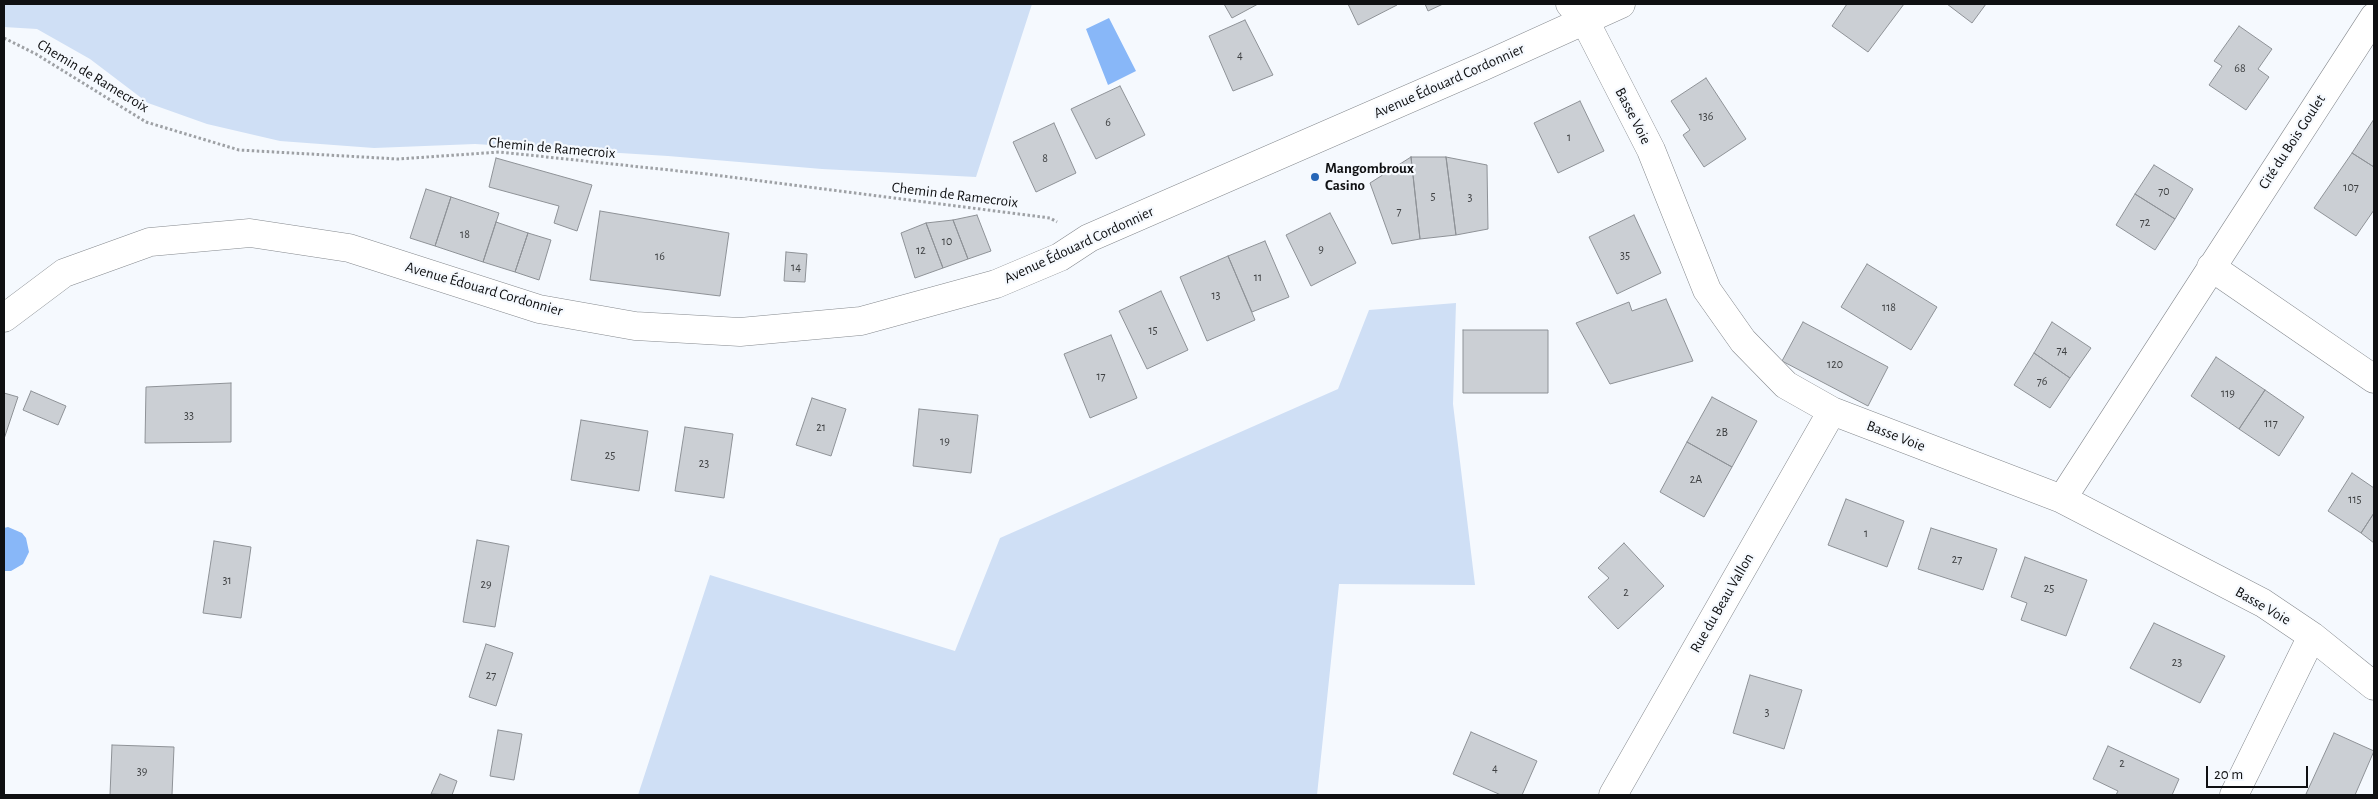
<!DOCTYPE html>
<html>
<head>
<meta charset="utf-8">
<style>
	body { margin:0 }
	#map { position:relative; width:2378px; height:799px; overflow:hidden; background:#f5f9fe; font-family:"Alegreya Sans",sans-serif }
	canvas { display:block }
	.frame { position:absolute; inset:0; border:5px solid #0f1012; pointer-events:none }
	.scale { position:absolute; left:2206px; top:766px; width:102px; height:22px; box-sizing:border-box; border:2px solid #0f1012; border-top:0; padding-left:6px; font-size:15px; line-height:18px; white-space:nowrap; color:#0f1012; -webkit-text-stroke:4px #f5f9fe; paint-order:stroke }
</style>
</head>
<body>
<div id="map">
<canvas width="2378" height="799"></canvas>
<div class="frame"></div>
<div class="scale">20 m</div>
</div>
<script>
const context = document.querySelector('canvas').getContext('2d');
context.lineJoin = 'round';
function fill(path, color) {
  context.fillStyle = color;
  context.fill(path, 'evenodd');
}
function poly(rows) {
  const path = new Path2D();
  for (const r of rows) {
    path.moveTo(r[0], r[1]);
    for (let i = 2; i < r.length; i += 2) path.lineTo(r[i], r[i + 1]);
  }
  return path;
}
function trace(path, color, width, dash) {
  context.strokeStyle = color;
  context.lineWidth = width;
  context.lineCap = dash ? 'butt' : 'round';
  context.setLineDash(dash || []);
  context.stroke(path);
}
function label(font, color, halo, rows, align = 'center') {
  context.font = font + ' "Alegreya Sans",sans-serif';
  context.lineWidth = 4.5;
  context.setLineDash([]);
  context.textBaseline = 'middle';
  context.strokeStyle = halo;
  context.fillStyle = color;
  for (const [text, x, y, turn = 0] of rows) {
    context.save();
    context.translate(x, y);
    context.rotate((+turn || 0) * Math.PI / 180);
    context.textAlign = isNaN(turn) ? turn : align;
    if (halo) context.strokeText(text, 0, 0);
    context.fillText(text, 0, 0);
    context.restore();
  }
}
fill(poly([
	[4,4,1032,4,976,177,822,169,668,156,475,144,374,148,280,141,207,124,148,103,90,59,37,29,4,27],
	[1456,303,1453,404,1475,585,1339,584,1317,795,638,795,710,575,955,651,1000,538,1338,389,1369,310]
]), '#cfdff5');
fill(poly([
	[1109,18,1136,71,1108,85,1086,29],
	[8,527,22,533,26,538,29,552,23,564,11,571,4,571,4,528]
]), '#88b7f8');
const building = poly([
	[1224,4,1258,4,1232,18,1224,4],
	[1348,4,1396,4,1397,5,1358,25,1348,4],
	[1425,4,1443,4,1428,11,1425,4],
	[1847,4,1904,4,1868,52,1832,26,1847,4],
	[1947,4,1986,4,1972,23,1947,4],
	[1245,20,1273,75,1233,91,1209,36,1245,20],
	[2239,26,2272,49,2258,69,2269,77,2246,110,2209,85,2222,66,2214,61,2239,26],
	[1706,78,1746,139,1704,167,1683,135,1690,130,1671,101,1706,78],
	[1120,86,1145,135,1096,159,1071,109,1120,86],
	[1580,101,1604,151,1558,173,1534,123,1580,101],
	[2374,119,2374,167,2352,153,2374,119],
	[1054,123,1076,173,1036,192,1013,142,1054,123],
	[2352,153,2374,167,2374,210,2356,236,2314,208,2352,153],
	[1411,157,1446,157,1456,235,1420,239,1411,157],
	[1411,157,1420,239,1392,244,1370,183,1411,157],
	[1446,157,1487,165,1488,229,1456,235,1446,157],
	[496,158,592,185,577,231,554,223,559,206,489,187,496,158],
	[2154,165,2193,189,2175,219,2135,194,2154,165],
	[426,189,451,197,435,246,410,238,426,189],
	[2135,194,2175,219,2155,250,2116,225,2135,194],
	[451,197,499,213,483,262,435,246,451,197],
	[600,211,729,233,720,296,590,280,600,211],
	[1330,213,1356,263,1311,286,1286,235,1330,213],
	[977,215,991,251,968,259,953,220,977,215],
	[1634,215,1661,273,1617,294,1589,237,1634,215],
	[953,220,968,259,943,268,926,223,953,220],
	[496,222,528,233,515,272,483,262,496,222],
	[926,223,943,268,915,278,901,233,926,223],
	[528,233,551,240,539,280,515,272,528,233],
	[1265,241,1289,297,1252,312,1228,256,1265,241],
	[786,252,807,254,805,282,784,281,786,252],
	[1228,256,1255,320,1207,341,1180,277,1228,256],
	[1867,264,1937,307,1911,350,1841,307,1867,264],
	[1161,291,1188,350,1147,369,1119,311,1161,291],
	[1666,299,1693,361,1610,384,1576,323,1629,302,1632,311,1666,299],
	[1803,322,1888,367,1868,406,1782,361,1803,322],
	[2052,322,2091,348,2070,378,2034,353,2052,322],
	[1463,330,1548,330,1548,393,1463,393,1463,330],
	[1111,335,1137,398,1090,418,1064,354,1111,335],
	[2034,353,2070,378,2050,408,2014,385,2034,353],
	[2216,357,2265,390,2239,429,2191,396,2216,357],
	[231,383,231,442,145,443,146,387,231,383],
	[2265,390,2304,417,2279,456,2239,429,2265,390],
	[31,391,66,406,58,425,23,410,31,391],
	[4,393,18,397,4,439,4,393],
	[1712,397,1757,421,1732,467,1687,442,1712,397],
	[812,398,846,409,831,456,796,445,812,398],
	[919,409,978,415,971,473,913,466,919,409],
	[581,420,648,431,639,491,571,480,581,420],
	[685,427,733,434,724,498,675,491,685,427],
	[1687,442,1732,467,1704,517,1660,492,1687,442],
	[2352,473,2374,488,2374,513,2361,533,2328,511,2352,473],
	[1846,499,1904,521,1887,567,1828,545,1846,499],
	[2374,513,2374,543,2361,533,2374,513],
	[1931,528,1997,549,1983,590,1918,569,1931,528],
	[477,540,509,546,495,627,463,622,477,540],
	[214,541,251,547,241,618,203,613,214,541],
	[1624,543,1664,586,1618,629,1588,597,1609,578,1598,568,1624,543],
	[2025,557,2087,580,2066,636,2021,620,2027,603,2011,597,2025,557],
	[2154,623,2225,656,2200,703,2130,668,2154,623],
	[486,644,513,653,496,706,469,697,486,644],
	[1750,675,1802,690,1784,749,1733,733,1750,675],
	[498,730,522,734,514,780,490,776,498,730],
	[1471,732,1537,761,1522,795,1501,795,1453,774,1471,732],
	[2334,733,2374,751,2355,795,2310,795,2306,794,2334,733],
	[112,745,174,747,172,795,110,795,112,745],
	[2108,746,2179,779,2172,795,2116,795,2118,791,2093,779,2108,746],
	[440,774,457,781,452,795,431,794,440,774]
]);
fill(building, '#cbcfd4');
trace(building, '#8e9297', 1);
const minor = poly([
	[1570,4,1585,21,1651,150,1707,290,1743,341,1786,385,1832,411,2062,499,2263,603,2312,636,2374,686],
	[2211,267,2374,379],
	[2062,499,2374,17],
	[1613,795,1832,411],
	[2234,795,2312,636]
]);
const major = poly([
	[4,318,64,273,150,242,250,233,349,248,539,309,635,326,740,332,861,321,996,284,1060,257,1089,238,1482,67,1621,4]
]);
trace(minor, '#85898e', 29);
trace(major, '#85898e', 29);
trace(poly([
	[4,38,36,54,146,122,239,150,398,159,500,152,707,174,1050,218,1057,222]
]), '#9ea1a5', 3, [2.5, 2.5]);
trace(minor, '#fff', 28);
trace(major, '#fff', 28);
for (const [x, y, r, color] of [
	[1315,177,5,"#2666b7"]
]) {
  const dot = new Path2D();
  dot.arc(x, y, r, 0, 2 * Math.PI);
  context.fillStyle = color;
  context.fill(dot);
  trace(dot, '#f5f9fe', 2);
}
label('12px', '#3e4042', null, [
	["4",1240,55],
	["68",2240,68],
	["136",1706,116],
	["6",1108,122],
	["1",1569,137],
	["8",1045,158],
	["107",2351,187],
	["70",2164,191],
	["5",1433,196],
	["3",1470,197],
	["7",1399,211],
	["72",2145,222],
	["18",465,234],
	["10",947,241],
	["9",1321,249],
	["12",921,250],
	["35",1625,255],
	["16",660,256],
	["14",796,267],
	["11",1258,277],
	["13",1216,295],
	["118",1889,307],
	["15",1153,330],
	["74",2062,350],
	["120",1835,364],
	["17",1101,376],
	["76",2042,381],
	["119",2228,393],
	["33",189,415],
	["117",2271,423],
	["21",821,427],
	["2B",1722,432],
	["19",945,441],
	["25",610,455],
	["23",704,463],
	["2A",1696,479],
	["115",2355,499],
	["1",1866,533],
	["27",1957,559],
	["31",227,580],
	["29",486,584],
	["25",2049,588],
	["2",1626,592],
	["23",2177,662],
	["27",491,675],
	["3",1767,712],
	["2",2122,763],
	["4",1495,768],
	["39",142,771]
]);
label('15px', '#0f1012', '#f5f9fe', [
	["Chemin de Ramecroix",93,76,31],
	["Avenue Édouard Cordonnier",1449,81,-24],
	["Basse Voie",1633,116,63],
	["Cité du Bois Goulet",2292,142,-57],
	["Chemin de Ramecroix",552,148,5],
	["Chemin de Ramecroix",955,195,7],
	["Avenue Édouard Cordonnier",1079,245,-25],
	["Avenue Édouard Cordonnier",484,289,16],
	["Basse Voie",1896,436,21],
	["Rue du Beau Vallon",1722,603,-60],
	["Basse Voie",2263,606,30]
]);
label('bold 15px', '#0f1012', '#f5f9fe', [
	["Mangombroux",1325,168],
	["Casino",1325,185]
], 'left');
</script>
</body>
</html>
